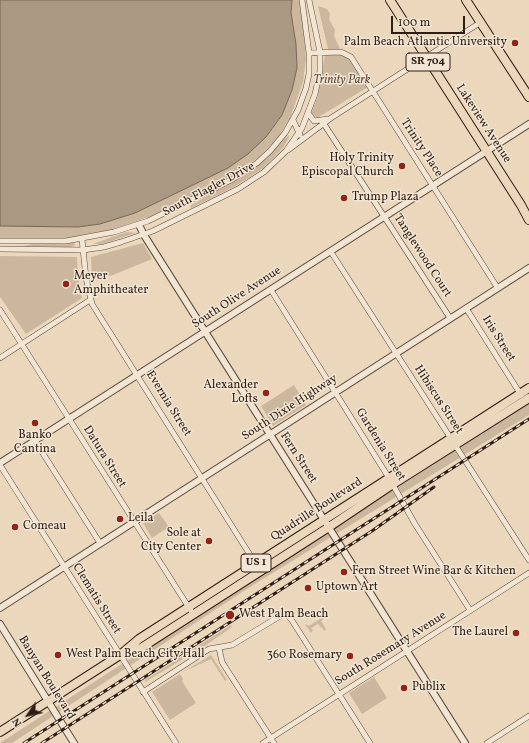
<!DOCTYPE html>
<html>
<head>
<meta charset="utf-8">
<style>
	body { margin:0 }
	#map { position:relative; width:529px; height:743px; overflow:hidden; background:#ebd7bb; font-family:Vollkorn,serif }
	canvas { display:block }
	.north { position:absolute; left:8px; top:695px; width:40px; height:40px; -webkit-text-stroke:3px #f2e5d3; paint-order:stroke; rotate:236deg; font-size:11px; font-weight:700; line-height:16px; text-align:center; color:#2f1d13 }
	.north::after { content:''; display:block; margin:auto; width:14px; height:18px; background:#2f1d13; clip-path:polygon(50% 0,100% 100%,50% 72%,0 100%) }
	.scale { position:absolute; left:391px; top:16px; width:74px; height:18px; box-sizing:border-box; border:2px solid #2f1d13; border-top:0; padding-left:5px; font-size:12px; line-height:14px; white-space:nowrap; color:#2f1d13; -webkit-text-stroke:3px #f2e5d3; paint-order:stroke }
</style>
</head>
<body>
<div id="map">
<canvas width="529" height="743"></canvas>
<div class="north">N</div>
<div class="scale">100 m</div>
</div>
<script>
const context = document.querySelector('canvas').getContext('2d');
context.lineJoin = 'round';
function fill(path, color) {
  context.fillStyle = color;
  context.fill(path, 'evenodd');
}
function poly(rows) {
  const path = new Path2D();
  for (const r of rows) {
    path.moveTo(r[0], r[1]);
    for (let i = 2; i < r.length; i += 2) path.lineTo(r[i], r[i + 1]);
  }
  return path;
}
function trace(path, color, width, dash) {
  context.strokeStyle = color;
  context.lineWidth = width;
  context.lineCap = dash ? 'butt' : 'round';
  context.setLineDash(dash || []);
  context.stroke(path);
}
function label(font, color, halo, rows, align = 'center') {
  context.font = font + ' Vollkorn,serif';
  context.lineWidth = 3;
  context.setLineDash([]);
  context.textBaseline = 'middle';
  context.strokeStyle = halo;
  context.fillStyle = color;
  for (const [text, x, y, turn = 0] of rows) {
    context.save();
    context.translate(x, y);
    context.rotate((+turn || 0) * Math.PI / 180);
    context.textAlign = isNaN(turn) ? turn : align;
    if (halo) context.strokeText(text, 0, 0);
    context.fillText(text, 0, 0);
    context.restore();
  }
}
fill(poly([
	[292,0,299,0,304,34,306,59,303,82,290,118,278,137,259,157,239,172,154,215,107,232,74,238,0,238,0,226,78,227,100,224,266,137,282,115,292,90,297,68,296,44,291,13],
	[318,6,327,9,330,14,329,19,335,30,334,36,340,49,328,49],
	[325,54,341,54,350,59,368,87,317,118,311,113,318,96],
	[290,135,283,148,262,169,234,187,191,208,190,206,255,167,268,157,284,139],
	[126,232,136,233,102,244,93,244],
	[74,243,75,245,71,247,23,246,33,244],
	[143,243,152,259,113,275,92,280,91,257],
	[0,256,77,257,78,276,82,298,26,334,0,297],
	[294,385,306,405,273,426,261,406],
	[529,400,529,415,250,587,12,743,0,743],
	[159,513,169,527,152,538,143,523],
	[326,615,326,617,321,621,326,629,325,631,318,624,311,628,313,630,311,633,305,624,309,626],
	[231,625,232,627,206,645,145,682,145,680],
	[211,655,227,680,225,681,211,659,183,672],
	[180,674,183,679,182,681,196,703,170,720,152,692],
	[374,677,387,698,362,714,349,693]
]), '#cbb79e');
const water = poly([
	[0,0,292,0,291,13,296,44,297,68,292,90,282,115,266,137,248,154,228,168,135,213,100,224,78,227,0,226,0,0]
]);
fill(water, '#ab9882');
trace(water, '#796756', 1);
const minor = poly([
	[309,53,341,52,351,57,497,287],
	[308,113,314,121,328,119],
	[293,120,300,135],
	[324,124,450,318],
	[288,150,331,118,481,22],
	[82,239,86,278,92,304,257,566],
	[0,241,66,241,114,232,148,221,233,179,257,163,270,151,285,133,298,110,306,88,309,74,309,53,302,0],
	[0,249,83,250,104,247,121,242,153,231,238,189,264,172,286,151,302,128,315,94,320,71,320,52,309,0],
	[331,252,529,560],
	[271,290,389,478,415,524,470,610],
	[466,308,521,395],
	[0,310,193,614],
	[0,358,90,300],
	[35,441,100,543],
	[0,465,176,743],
	[219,648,222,662,274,743],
	[143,692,209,649,232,645,285,613,291,619,370,743],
	[263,743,529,573],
	[487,743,529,716]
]);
const tertiary = poly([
	[139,225,144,235,465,743],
	[0,463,529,124],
	[0,608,529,268],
	[0,624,74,743]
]);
const primary = poly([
	[390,0,521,205,529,220],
	[466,0,529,97],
	[124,654,141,648,329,527,393,484,529,398],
	[0,732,120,655,139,639,529,388]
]);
trace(minor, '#5e4c3d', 6);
trace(tertiary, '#5e4c3d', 8);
trace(primary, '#2f1d13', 10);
trace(minor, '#f2e5d3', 5);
trace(tertiary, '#f2e5d3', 6);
trace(primary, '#ebd7bb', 8);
const rail = poly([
	[24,743,529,419],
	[42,743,372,531,434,487]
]);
trace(rail, '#2f1d13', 3);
trace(rail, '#f2e5d3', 1.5, [4.5]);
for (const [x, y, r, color] of [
	[515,43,4,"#8f2418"],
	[402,166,4,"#8f2418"],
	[344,198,4,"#8f2418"],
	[66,284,4,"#8f2418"],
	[266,393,4,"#8f2418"],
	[35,423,4,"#8f2418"],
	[120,519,4,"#8f2418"],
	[15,527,4,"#8f2418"],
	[209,541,4,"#8f2418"],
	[344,572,4,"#8f2418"],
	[308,588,4,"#8f2418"],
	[230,615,5,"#8f2418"],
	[516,633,4,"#8f2418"],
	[58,655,4,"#8f2418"],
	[350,656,4,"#8f2418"],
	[404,688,4,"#8f2418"]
]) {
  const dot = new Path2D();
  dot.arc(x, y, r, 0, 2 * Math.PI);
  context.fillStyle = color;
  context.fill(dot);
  trace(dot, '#f2e5d3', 1.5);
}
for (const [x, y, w] of [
	[428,62,44],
	[256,563,30]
]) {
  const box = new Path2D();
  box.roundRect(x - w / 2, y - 9, w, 18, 3);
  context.fillStyle = '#f2e5d3';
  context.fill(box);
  trace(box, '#2f1d13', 1);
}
label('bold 11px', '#2f1d13', null, [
	["SR 704",428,62],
	["US 1",256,563]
]);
label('12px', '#2f1d13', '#f2e5d3', [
	["Palm Beach Atlantic University",507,43,"right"],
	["Holy Trinity",394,159,"right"],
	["Episcopal Church",394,173,"right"],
	["Trump Plaza",352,198],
	["Meyer",74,277],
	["Amphitheater",74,291],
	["Alexander",258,386,"right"],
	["Lofts",258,400,"right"],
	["Banko",35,436,"center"],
	["Cantina",35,450,"center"],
	["Leila",128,519],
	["Comeau",23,527],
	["Sole at",201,534,"right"],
	["City Center",201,548,"right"],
	["Fern Street Wine Bar & Kitchen",352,572],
	["Uptown Art",316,588],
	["West Palm Beach",239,615],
	["The Laurel",508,633,"right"],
	["West Palm Beach City Hall",66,655],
	["360 Rosemary",342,656,"right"],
	["Publix",412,688]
], 'left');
label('italic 12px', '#5e4b3d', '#f2e5d3', [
	["Trinity Park",342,81]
]);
label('12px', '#2f1d13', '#f2e5d3', [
	["Lakeview Avenue",483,124,57],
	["Trinity Place",421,148,57],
	["South Flagler Drive",209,190,-28],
	["Tanglewood Court",422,256,57],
	["South Olive Avenue",237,298,-33],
	["Iris Street",498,339,58],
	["Hibiscus Street",438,400,57],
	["Evernia Street",168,404,58],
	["South Dixie Highway",290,408,-33],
	["Gardenia Street",380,445,58],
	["Datura Street",104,457,58],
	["Fern Street",298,458,57],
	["Quadrille Boulevard",317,510,-33],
	["Clematis Street",96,599,58],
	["South Rosemary Avenue",391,649,-32],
	["Banyan Boulevard",46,678,58]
]);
</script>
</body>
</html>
